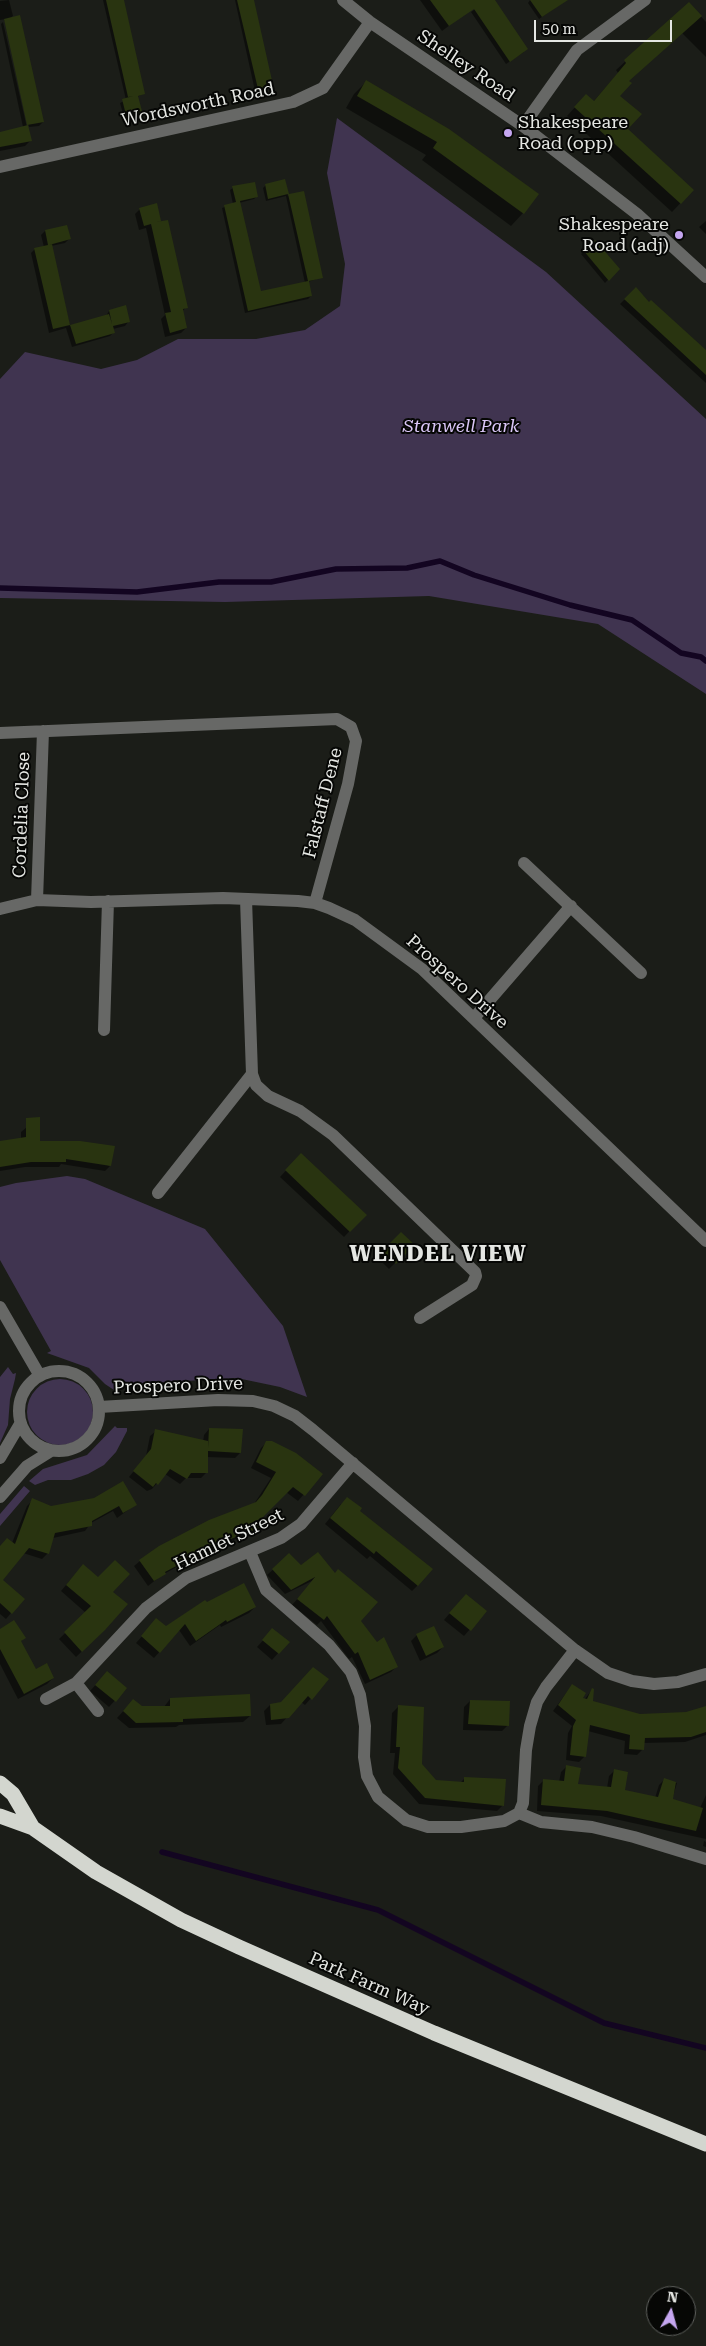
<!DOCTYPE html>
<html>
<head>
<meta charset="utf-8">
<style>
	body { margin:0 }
	#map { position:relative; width:706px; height:2346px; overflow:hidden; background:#1b1d18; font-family:"Roboto Serif",serif }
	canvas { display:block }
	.north { position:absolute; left:646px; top:2286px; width:50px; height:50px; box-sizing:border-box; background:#060705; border:1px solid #5f615e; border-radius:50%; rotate:7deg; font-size:14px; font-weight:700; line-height:20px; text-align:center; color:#e5e7e3 }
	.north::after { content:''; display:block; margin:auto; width:18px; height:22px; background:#c5a6f0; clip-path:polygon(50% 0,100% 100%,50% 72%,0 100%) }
	.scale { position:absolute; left:534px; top:20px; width:138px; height:22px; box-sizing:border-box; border:2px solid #e5e7e3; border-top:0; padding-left:6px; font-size:15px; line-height:18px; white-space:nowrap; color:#e5e7e3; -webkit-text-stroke:4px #060705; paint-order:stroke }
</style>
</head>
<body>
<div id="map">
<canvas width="706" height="2346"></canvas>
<div class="north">N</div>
<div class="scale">50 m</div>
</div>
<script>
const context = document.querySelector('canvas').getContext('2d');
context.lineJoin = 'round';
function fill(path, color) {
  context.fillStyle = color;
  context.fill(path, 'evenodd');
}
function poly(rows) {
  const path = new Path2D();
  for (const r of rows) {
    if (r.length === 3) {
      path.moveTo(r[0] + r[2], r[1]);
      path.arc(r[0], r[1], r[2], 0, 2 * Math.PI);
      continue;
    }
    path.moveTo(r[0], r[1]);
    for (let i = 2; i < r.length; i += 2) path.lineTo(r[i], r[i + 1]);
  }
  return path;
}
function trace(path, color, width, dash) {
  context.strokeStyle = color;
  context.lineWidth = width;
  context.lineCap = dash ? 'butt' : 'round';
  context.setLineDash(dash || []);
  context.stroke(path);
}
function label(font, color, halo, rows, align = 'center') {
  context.font = font + ' "Roboto Serif",serif';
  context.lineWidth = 4;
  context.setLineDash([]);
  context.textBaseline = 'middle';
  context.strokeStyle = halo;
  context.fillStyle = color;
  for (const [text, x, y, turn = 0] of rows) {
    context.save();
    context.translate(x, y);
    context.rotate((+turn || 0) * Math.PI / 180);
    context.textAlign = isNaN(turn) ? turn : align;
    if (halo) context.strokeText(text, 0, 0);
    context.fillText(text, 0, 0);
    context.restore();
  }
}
fill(poly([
	[337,118,546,272,706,419,706,694,598,624,429,596,225,602,0,598,0,379,25,352,101,369,137,360,178,339,256,339,305,330,340,306,345,264,327,173],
	[67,1176,85,1179,205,1229,283,1326,307,1397,280,1387,237,1378,115,1385,114,1390,105,1384,89,1368,47,1353,51,1351,0,1260,0,1187,16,1183],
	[8,1367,13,1374,16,1373,15,1379,10,1399,8,1425,0,1443,0,1377],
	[60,1412,33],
	[115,1426,117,1428,127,1428,127,1431,116,1452,104,1465,88,1474,71,1480,48,1480,35,1485,29,1481,43,1469,87,1455],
	[24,1486,30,1491,0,1526,0,1514]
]), '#403450');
fill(poly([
	[9,0,13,16,9,19,43,122,39,126,29,127,5,21,4,21,6,19,0,20,0,1],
	[103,0,122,0,143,94,137,97,142,115,125,121,120,103,126,100],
	[235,0,253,0,272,85,269,87,255,91],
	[420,0,458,0,466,13,442,31],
	[488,0,493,0,524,52,506,64,471,12],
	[530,0,567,0,539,19,528,3],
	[689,3,706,22,706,57,682,33,628,81,619,96,627,130,693,190,672,212,567,116,577,105,593,102,618,73,616,70],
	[3,22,30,141,25,146,0,151,0,133,23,127,1,24],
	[366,82,537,195,523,213,511,226,422,160,426,155,346,108,354,94],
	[284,181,288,196,303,192,322,277,308,282,311,296,308,299,245,313,222,208,233,204,230,190,233,188,257,196,254,199,239,203,260,293,305,283,286,196,266,201,263,188,266,185],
	[140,209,160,220,157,223,186,307,182,312,186,328,181,333,165,337,161,319,165,315,146,228,139,230,135,214],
	[706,221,706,234,699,227],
	[45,231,69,239,65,243,51,246,70,326,106,316,109,311,129,321,125,326,113,329,114,332,110,336,72,347,66,328,49,333,31,253,35,249,44,247,41,235],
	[595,241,618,269,605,283,581,254],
	[635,289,649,304,706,352,706,383,620,304],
	[27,1127,39,1142,110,1166,105,1171,61,1164,59,1167,25,1167,0,1171,0,1142,21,1139,21,1132],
	[301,1154,365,1215,344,1237,280,1177],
	[401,1233,413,1245,389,1269,377,1257],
	[209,1429,240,1453,235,1458,207,1457,206,1473,201,1478,186,1478,180,1484,165,1474,152,1489,147,1491,129,1477,146,1456,150,1436,156,1431,203,1442,204,1435],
	[267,1442,321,1474,298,1501,286,1492,256,1523,258,1527,252,1533,210,1549,162,1575,148,1586,134,1566,140,1561,254,1504,271,1478,251,1468,261,1448],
	[33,1500,51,1507,135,1505,117,1518,113,1511,91,1523,85,1531,53,1538,48,1553,42,1559,23,1553,1,1580,11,1613,6,1619,0,1614,0,1547,12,1543,27,1506],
	[341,1504,358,1511,418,1585,412,1591,370,1556,367,1559,325,1524],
	[318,1554,360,1621,396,1667,391,1672,365,1684,352,1657,349,1659,321,1621,317,1625,292,1605,314,1580,285,1594,267,1575,289,1555,301,1567],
	[77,1572,111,1592,104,1630,76,1657,59,1639,86,1613,61,1591],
	[460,1601,486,1611,464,1636,444,1620],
	[206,1604,255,1607,249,1613,221,1627,220,1625,190,1646,179,1630,154,1658,136,1643,151,1626,166,1628],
	[0,1630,24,1638,20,1642,35,1670,53,1678,47,1684,18,1699,0,1664],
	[417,1635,443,1647,437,1653,420,1661,411,1641],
	[267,1636,288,1642,272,1660,257,1647],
	[101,1679,126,1688,109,1707,90,1691],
	[327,1680,305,1705,301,1702,281,1724,266,1725,264,1711,270,1705,281,1704],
	[572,1685,581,1699,584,1700,592,1690,592,1702,640,1715,686,1714,706,1707,706,1735,685,1742,643,1743,642,1750,637,1755,624,1754,625,1741,588,1731,585,1756,579,1762,566,1760,568,1733,572,1726,553,1711],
	[170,1699,250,1716,243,1722,179,1725,176,1727,129,1728,117,1718,127,1707,164,1707],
	[470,1701,508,1725,502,1731,463,1730,464,1707],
	[398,1707,420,1764,435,1781,460,1783,465,1778,503,1805,497,1811,419,1804,393,1774,395,1753,390,1753,392,1713],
	[566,1767,577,1785,607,1788,609,1776,614,1771,624,1791,655,1798,659,1785,664,1780,677,1783,672,1800,700,1808,706,1795,706,1839,601,1816,537,1811,538,1786,544,1780,559,1782,561,1772],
	[704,1841,706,1842,706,1847,703,1846]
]), '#0007');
trace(poly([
	[0,588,137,592,219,582,271,582,336,569,407,568,440,561,474,575,570,605,632,620,681,653,701,657,706,661],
	[162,1852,378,1910,604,2023,706,2048]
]), '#130521', 5.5);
fill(poly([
	[106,0,124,0,145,94,138,96,143,115,127,119,122,99,133,96,128,97],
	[237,0,254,0,273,85,258,89],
	[430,0,495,0,528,49,510,62,474,9,449,26],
	[530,0,568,0,542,17],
	[689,2,702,16,629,81,632,83,620,96,642,114,628,129,694,190,681,204,574,107,586,94,594,101,626,63,624,60],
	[20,15,44,122,27,125,4,19],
	[366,80,449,129,539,194,524,214,433,148,437,142,357,96],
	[28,125,32,141,0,147,0,132],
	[285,179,289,194,304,191,323,278,309,281,312,296,248,311,224,205,236,202,232,186,255,182,258,197,240,201,261,291,308,281,288,194,268,199,265,184],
	[157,203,161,221,156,222,168,220,188,308,183,309,187,328,170,333,165,313,171,312,151,224,144,226,139,208],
	[67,225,71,239,49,245,52,244,70,325,109,314,112,324,109,310,126,305,130,322,113,326,115,333,76,344,70,325,53,329,34,248,48,245,45,230],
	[595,240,620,269,609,281,583,250],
	[636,287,649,302,651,300,706,350,706,375,624,299],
	[40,1117,40,1141,80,1141,115,1146,111,1166,66,1159,66,1162,31,1162,0,1167,0,1141,26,1137,26,1118],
	[301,1153,367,1215,350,1232,285,1170],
	[401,1232,415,1245,396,1264,382,1251],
	[209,1428,243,1429,241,1453,208,1451,208,1473,191,1473,187,1479,170,1469,158,1485,156,1483,153,1487,133,1471,151,1449,155,1429,208,1441,208,1448],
	[266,1441,272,1441,296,1453,323,1474,305,1496,293,1487,257,1523,259,1528,218,1544,165,1572,166,1574,154,1581,139,1560,159,1546,209,1520,256,1502,262,1495,276,1472,256,1462],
	[123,1481,137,1505,123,1513,119,1506,92,1521,92,1526,55,1533,49,1554,29,1548,3,1580,25,1599,12,1614,0,1603,0,1546,7,1538,15,1544,32,1498,51,1506,94,1498],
	[347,1497,362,1508,360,1511,433,1569,418,1586,376,1551,374,1554,330,1518],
	[318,1552,335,1573,338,1569,378,1602,361,1621,377,1642,384,1637,398,1667,370,1680,358,1652,355,1654,327,1616,324,1620,297,1599,315,1577,291,1590,272,1569,289,1553,301,1565],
	[115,1560,130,1574,113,1592,128,1604,105,1630,82,1652,64,1632,91,1606,66,1585,83,1564,98,1577],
	[244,1583,256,1607,227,1622,226,1620,196,1641,185,1624,160,1653,141,1636,156,1618,166,1626,205,1600,207,1602],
	[466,1594,487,1611,471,1631,449,1613],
	[14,1620,26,1638,21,1641,36,1669,47,1663,54,1678,24,1694,0,1649,0,1629],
	[434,1626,444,1647,426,1656,416,1634],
	[272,1628,290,1642,279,1654,262,1640],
	[313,1667,329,1679,312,1700,308,1696,289,1718,271,1720,270,1704,281,1702],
	[107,1671,127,1688,116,1702,95,1685],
	[572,1684,586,1693,583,1698,587,1699,592,1688,594,1689,593,1701,640,1714,686,1712,706,1706,706,1732,691,1737,645,1738,644,1750,629,1749,630,1735,590,1725,586,1757,570,1755,573,1726,576,1720,558,1705],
	[250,1694,251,1716,183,1719,183,1722,136,1723,123,1711,133,1699,142,1706,170,1706,170,1698],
	[470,1700,510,1701,509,1726,468,1724],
	[398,1705,424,1707,422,1764,436,1780,464,1782,464,1777,506,1779,504,1806,425,1798,398,1768,400,1747,396,1747],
	[566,1765,581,1768,578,1784,611,1787,614,1769,628,1772,625,1790,658,1797,664,1778,676,1782,673,1799,703,1808,696,1831,607,1811,541,1805,543,1779,564,1781]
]), '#293410');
trace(poly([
	[343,0,370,22,523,126,637,214,706,277],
	[523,126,577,50,645,0],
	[0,167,293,102,323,88,370,22],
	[0,733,337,719,351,727,356,741,348,784,315,903],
	[524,863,641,973],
	[246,899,252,1074,256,1085,268,1096,300,1111,333,1135,475,1272,476,1276,472,1285,420,1318],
	[37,900,43,731],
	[0,909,37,900,91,902,223,898,298,901,315,903,329,908,355,920,422,969,706,1241],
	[474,1018,571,906],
	[104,1030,108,901],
	[158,1193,252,1074],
	[0,1307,40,1376],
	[59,1411,40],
	[99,1407,218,1400,253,1401,274,1406,295,1416,313,1430,575,1650,608,1673,632,1681,654,1684,678,1682,706,1674],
	[0,1458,20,1424],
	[0,1497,27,1466,51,1451],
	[250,1552,266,1590,329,1645,351,1672,360,1695,365,1726,364,1757,367,1776,378,1797,406,1820,428,1827,461,1827,504,1821,519,1813,523,1803,526,1750,530,1726,537,1702,546,1687,575,1650],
	[76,1683,98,1711],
	[46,1699,76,1683,146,1608,186,1578,281,1538,301,1524,353,1463],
	[519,1813,541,1822,592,1827,634,1837,706,1859]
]), '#676866', 12);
trace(poly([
	[0,1783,13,1794,33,1828],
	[0,1816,33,1828,96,1872,181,1920,239,1947,434,2033,706,2144]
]), '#d3d6cf', 15);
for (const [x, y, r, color] of [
	[508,133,5,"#c5a6f0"],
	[679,235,5,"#c5a6f0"]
]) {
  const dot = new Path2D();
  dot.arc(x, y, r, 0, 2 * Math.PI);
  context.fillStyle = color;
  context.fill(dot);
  trace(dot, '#060705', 2);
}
label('18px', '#e5e7e3', '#060705', [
	["Shelley Road",466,66,34],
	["Wordsworth Road",198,105,-12],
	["Falstaff Dene",323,803,-76],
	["Cordelia Close",22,815,-88],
	["Prospero Drive",457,982,42],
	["Prospero Drive",178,1386,-2],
	["Hamlet Street",229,1540,-26],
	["Park Farm Way",369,1984,24]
]);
label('18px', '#e5e7e3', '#060705', [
	["Shakespeare",518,123],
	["Road (opp)",518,144],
	["Shakespeare",669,225,"right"],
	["Road (adj)",669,246,"right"]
], 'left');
label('italic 18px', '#dac6f7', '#060705', [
	["Stanwell Park",461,427]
]);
context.letterSpacing = '1px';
label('bold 22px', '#e5e7e3', '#060705', [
	["WENDEL VIEW",438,1255]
]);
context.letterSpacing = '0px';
</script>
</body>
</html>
